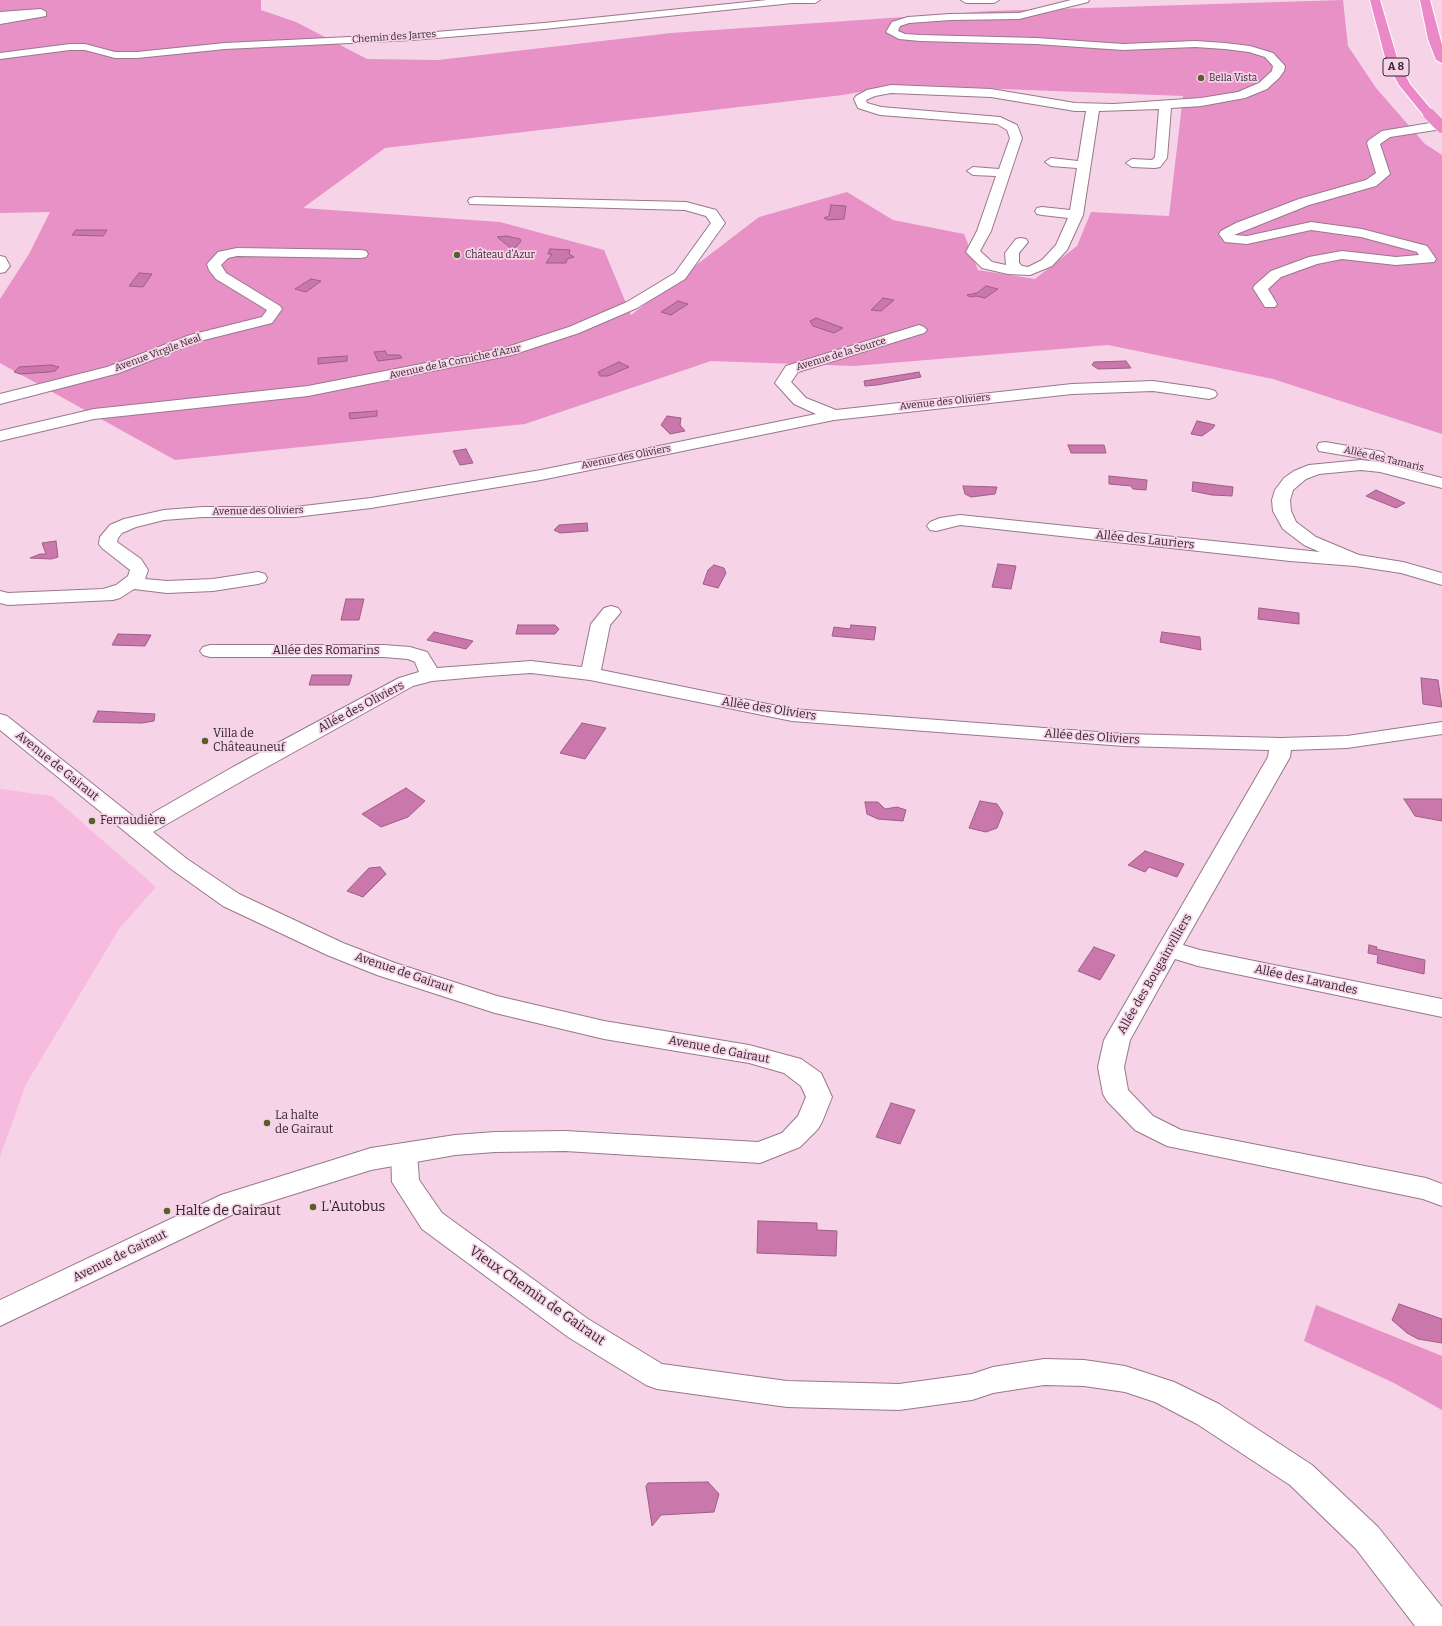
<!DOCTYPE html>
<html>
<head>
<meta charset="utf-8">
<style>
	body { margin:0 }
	canvas { display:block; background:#f6d3e7 }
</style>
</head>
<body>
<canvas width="1442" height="1626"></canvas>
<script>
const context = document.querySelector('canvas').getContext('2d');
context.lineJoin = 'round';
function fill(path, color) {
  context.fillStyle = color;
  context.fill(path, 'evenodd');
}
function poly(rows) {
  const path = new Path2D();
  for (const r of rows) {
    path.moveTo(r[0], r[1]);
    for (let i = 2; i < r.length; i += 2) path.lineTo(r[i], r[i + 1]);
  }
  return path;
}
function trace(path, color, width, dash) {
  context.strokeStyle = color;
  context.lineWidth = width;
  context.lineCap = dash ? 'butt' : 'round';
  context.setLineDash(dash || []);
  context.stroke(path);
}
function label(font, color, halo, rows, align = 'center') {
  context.font = font + ' Bitter,serif';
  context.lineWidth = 3.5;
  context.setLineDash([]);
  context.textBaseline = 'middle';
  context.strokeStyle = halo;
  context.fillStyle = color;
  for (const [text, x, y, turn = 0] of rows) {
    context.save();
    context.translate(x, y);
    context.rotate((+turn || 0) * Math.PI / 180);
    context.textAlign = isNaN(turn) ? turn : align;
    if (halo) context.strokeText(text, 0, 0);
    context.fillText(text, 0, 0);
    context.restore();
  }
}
fill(poly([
	[0,789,52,796,156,887,119,929,26,1084,0,1157]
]), '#f7bbdf');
fill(poly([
	[0,0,261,0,261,10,296,22,367,59,438,60,671,33,991,11,1343,0,1348,46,1376,88,1425,144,1442,155,1442,434,1273,379,1108,345,854,366,711,361,525,424,175,460,0,363,0,299,29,254,50,212,0,213],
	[899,85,1183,96,1169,216,1091,212,1077,246,1035,279,978,270,964,234,893,220,847,192,759,217,631,315,604,250,500,222,303,208,385,148,843,95],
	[1316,1305,1442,1356,1442,1410,1394,1383,1304,1341]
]), '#e791c7');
const water = poly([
	[831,205,846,206,844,219,828,220,824,218,829,216,831,205],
	[76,230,107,230,103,236,72,235,76,230],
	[506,236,520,239,521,241,516,247,511,248,497,237,506,236],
	[550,249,570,250,569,254,574,257,567,259,566,263,546,263,552,254,548,254,550,249],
	[139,273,152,274,143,287,129,286,139,273],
	[311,279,321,281,306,292,295,289,311,279],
	[986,286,998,289,985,298,976,296,970,297,967,295,977,293,986,286],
	[883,298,894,300,881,311,871,310,883,298],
	[678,301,688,304,671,315,661,312,678,301],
	[816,318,843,328,834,333,813,326,810,321,816,318],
	[385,351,387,355,400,355,402,358,378,361,374,352,385,351],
	[347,356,347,361,318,364,318,358,347,356],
	[1126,361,1131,368,1098,369,1092,365,1094,362,1126,361],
	[619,362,629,367,608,376,600,376,598,372,619,362],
	[51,365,59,367,55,371,49,372,20,374,14,372,19,367,51,365],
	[919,372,921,377,877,385,865,386,864,381,919,372],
	[377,411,377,416,350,419,349,413,377,411],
	[667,416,681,418,680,425,685,431,670,434,661,425,667,416],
	[1197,421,1215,425,1213,428,1202,436,1191,434,1197,421],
	[1068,445,1104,445,1106,453,1071,453,1068,445],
	[466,449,473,463,460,465,453,451,466,449],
	[1109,476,1147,480,1146,490,1133,489,1131,486,1109,484,1109,476],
	[1193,482,1233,487,1232,496,1212,495,1192,491,1193,482],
	[963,486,997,487,995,494,971,497,965,494,963,486],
	[1376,490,1405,503,1396,508,1366,496,1376,490],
	[587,523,588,531,560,533,554,530,559,525,587,523],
	[56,541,58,557,51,559,30,558,40,554,46,554,42,543,56,541],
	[998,564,1016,566,1011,589,992,587,998,564],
	[714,565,724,568,726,573,718,588,703,584,708,570,714,565],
	[346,599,364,599,359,620,341,620,346,599],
	[1259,608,1299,613,1299,624,1258,619,1259,608],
	[518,625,555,625,559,629,555,634,516,634,518,625],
	[851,625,876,627,874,640,832,636,834,627,850,629,851,625],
	[434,632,473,641,466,649,427,640,434,632],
	[1162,632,1200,637,1201,650,1160,642,1162,632],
	[118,634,151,635,145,646,112,645,118,634],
	[312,675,352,675,349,685,309,685,312,675],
	[1421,678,1438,680,1442,707,1423,704,1421,678],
	[98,711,155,714,154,721,142,723,93,722,98,711],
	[582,723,606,728,585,759,560,753,582,723],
	[406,788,425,801,408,817,381,827,362,814,406,788],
	[1404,799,1442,799,1442,821,1415,816,1404,799],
	[980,801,997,804,1003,813,997,828,986,832,969,828,980,801],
	[865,802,878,802,885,809,897,807,906,810,903,821,878,819,867,814,865,802],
	[1145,851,1184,864,1177,877,1149,867,1145,872,1128,865,1145,851],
	[380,867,386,874,363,897,347,891,369,868,380,867],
	[1369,945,1377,947,1376,949,1425,960,1424,974,1377,963,1378,955,1368,953,1369,945],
	[1094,947,1115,955,1100,980,1078,971,1094,947],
	[891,1103,915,1110,900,1144,876,1137,891,1103],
	[758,1221,817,1223,817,1230,837,1231,836,1256,757,1253,758,1221],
	[1399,1304,1442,1319,1442,1343,1418,1339,1407,1333,1392,1320,1399,1304],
	[708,1482,719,1494,714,1512,661,1515,652,1526,646,1486,648,1483,708,1482]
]);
fill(water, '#ca77ac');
trace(water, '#9d5f86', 1);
const minor = poly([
	[767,0,820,0,815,3,792,3,544,29,412,40,225,49,137,58,115,58,85,50,70,50,0,59,0,53,70,44,85,44,115,52,137,52,225,43,412,34,544,23,767,0],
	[961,0,999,0,994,3,966,3,961,0],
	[1071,0,1089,0,1088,2,1019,19,950,20,909,23,900,26,898,31,905,34,920,35,1036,38,1123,44,1195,41,1225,43,1250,46,1273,53,1285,66,1284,71,1279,78,1267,89,1245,98,1201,106,1171,108,1167,158,1160,167,1155,168,1132,167,1126,163,1132,159,1152,160,1155,157,1159,109,1099,111,1083,215,1067,250,1052,266,1030,275,1008,274,982,268,966,252,977,231,996,176,973,175,967,171,973,167,999,169,1010,138,1007,130,997,124,880,115,858,108,854,99,856,96,867,90,891,85,991,89,1075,103,1114,104,1201,98,1238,92,1259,83,1272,71,1273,66,1265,57,1249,52,1225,49,1195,47,1123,50,1036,44,920,41,899,39,886,32,892,22,908,17,950,14,1019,13,1071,0],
	[891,93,991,97,1075,111,1086,111,1078,161,1051,158,1045,162,1051,166,1077,168,1070,210,1042,207,1037,208,1035,211,1037,214,1042,215,1068,218,1056,245,1042,260,1028,267,1022,266,1019,263,1019,253,1028,242,1026,239,1021,238,1016,239,1005,253,1006,265,992,262,980,251,991,231,1022,138,1017,125,1000,117,881,107,867,103,866,100,875,96,891,93],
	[41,9,46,12,46,16,0,24,0,12,41,9],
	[1442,121,1442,129,1390,137,1380,144,1390,174,1376,186,1309,205,1234,235,1247,236,1311,222,1362,229,1427,246,1436,259,1434,262,1396,265,1342,259,1317,264,1281,277,1268,289,1277,304,1275,307,1265,307,1253,288,1255,285,1271,271,1309,257,1342,251,1396,257,1419,255,1417,252,1361,237,1311,230,1247,244,1225,242,1219,234,1221,231,1236,223,1299,199,1366,180,1376,173,1367,143,1369,140,1382,131,1442,121],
	[475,197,686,202,716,210,725,223,685,279,637,308,579,333,512,355,308,396,94,419,0,441,0,431,94,409,308,386,504,348,569,327,627,302,675,273,711,223,706,216,685,210,470,204,468,201,470,198,475,197],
	[237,248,361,250,366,251,368,254,366,257,361,258,237,256,228,258,221,265,226,273,280,306,282,309,272,323,200,341,119,373,0,404,0,394,107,367,190,335,262,317,267,310,216,279,209,270,207,264,218,252,237,248],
	[0,256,5,257,10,266,5,272,0,273,0,256],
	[919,325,924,327,927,330,924,333,798,372,791,382,806,398,836,410,1072,384,1153,381,1209,389,1215,391,1217,394,1215,397,1209,399,1153,391,1072,394,834,420,541,480,371,508,295,517,203,517,164,520,136,527,122,533,118,538,117,542,141,559,148,570,145,579,167,581,213,579,258,572,265,574,267,578,265,582,258,584,213,591,167,593,134,589,120,598,113,600,8,605,0,603,0,591,8,593,103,589,116,585,128,576,130,570,102,548,99,544,100,537,110,525,124,519,164,510,203,507,295,507,371,498,541,470,816,414,794,404,775,383,786,366,919,325],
	[1325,442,1377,451,1383,452,1385,456,1383,460,1377,461,1319,451,1317,447,1319,443,1325,442],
	[1361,460,1380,462,1442,478,1442,488,1380,472,1361,470,1319,474,1306,479,1293,490,1290,500,1291,511,1296,522,1316,537,1359,555,1403,562,1442,573,1442,585,1401,573,1355,566,1290,561,960,525,936,531,930,530,927,526,930,522,940,518,960,515,1320,552,1304,545,1283,529,1273,511,1272,500,1275,490,1284,478,1294,471,1309,465,1361,460],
	[611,606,618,608,621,612,610,625,601,670,792,709,1124,734,1281,738,1347,736,1442,722,1442,734,1347,748,1291,750,1290,757,1183,945,1200,950,1442,999,1442,1017,1198,966,1175,959,1130,1040,1124,1067,1128,1090,1153,1116,1181,1130,1426,1178,1442,1184,1442,1206,1423,1199,1167,1146,1135,1130,1107,1101,1103,1094,1098,1067,1104,1040,1268,757,1269,750,1124,746,792,721,590,680,531,673,488,676,432,681,413,686,249,777,146,836,138,838,130,836,127,831,130,826,233,767,399,678,419,672,415,662,408,659,384,657,210,657,203,655,200,651,203,647,210,645,384,645,410,647,427,652,437,668,531,661,582,667,591,624,604,608,611,606],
	[404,1143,413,1146,417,1153,419,1180,442,1213,588,1319,662,1364,787,1381,899,1384,972,1374,993,1367,1044,1359,1084,1360,1125,1366,1174,1382,1219,1404,1312,1465,1378,1527,1442,1607,1442,1626,1415,1626,1356,1549,1290,1485,1197,1424,1155,1402,1125,1392,1084,1386,1044,1385,993,1393,972,1400,899,1410,787,1407,657,1389,646,1385,568,1337,422,1229,392,1182,391,1153,395,1146,404,1143]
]);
const tertiary = poly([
	[0,714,7,716,187,859,239,894,343,943,395,963,497,996,604,1021,749,1045,801,1059,821,1073,832,1097,822,1122,818,1129,800,1147,760,1163,565,1151,495,1152,455,1155,371,1170,240,1211,0,1326,0,1300,221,1195,371,1148,455,1135,495,1132,565,1131,758,1142,782,1133,798,1116,806,1097,801,1086,784,1073,749,1063,604,1039,495,1013,377,975,327,955,223,906,171,869,0,730,0,714]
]);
const motorway = poly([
	[1370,0,1380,0,1398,61,1410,84,1435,114,1433,117,1425,117,1399,85,1386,61,1370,0],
	[1420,0,1430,0,1442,45,1442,63,1436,60,1428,39,1420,0]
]);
trace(minor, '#98788c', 2);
trace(tertiary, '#98788c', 2);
trace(motorway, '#fff', 2);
fill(minor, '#fff');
fill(tertiary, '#fff');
fill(motorway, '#eb89c8');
const motorwayBridge = poly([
	[1429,114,1442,127]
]);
trace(motorwayBridge, '#fff', 13, []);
trace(motorwayBridge, '#eb89c8', 12);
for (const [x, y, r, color] of [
	[1201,78,4,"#585e2c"],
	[457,255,4,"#585e2c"],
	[205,741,4,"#585e2c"],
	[92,821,4,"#585e2c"],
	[267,1123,4,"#585e2c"],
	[313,1207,4,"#585e2c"],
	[167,1211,4,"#585e2c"]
]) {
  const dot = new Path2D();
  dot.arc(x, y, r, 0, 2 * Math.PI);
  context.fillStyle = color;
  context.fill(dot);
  trace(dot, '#f6d3e7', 1.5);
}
label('10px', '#34272f', '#f6d3e7', [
	["Chemin des Jarres",394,37,-4],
	["Avenue Virgile Neal",158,353,-20],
	["Avenue de la Source",841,354,-17],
	["Avenue de la Corniche d'Azur",455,362,-12],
	["Avenue des Oliviers",945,402,-6],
	["Avenue des Oliviers",626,457,-11],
	["Allée des Tamaris",1384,459,13],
	["Avenue des Oliviers",258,511,-1]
]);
label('10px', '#34272f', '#f6d3e7', [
	["Bella Vista",1209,78],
	["Château d'Azur",465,255]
], 'left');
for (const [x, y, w] of [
	[1396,67,26]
]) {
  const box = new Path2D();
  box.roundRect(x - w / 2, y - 9, w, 18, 3);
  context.fillStyle = '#f6d3e7';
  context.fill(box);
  trace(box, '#34272f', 1);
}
label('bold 11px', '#34272f', null, [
	["A 8",1396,67]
]);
label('12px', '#34272f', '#f6d3e7', [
	["Allée des Lauriers",1145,540,6],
	["Allée des Romarins",326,651],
	["Allée des Oliviers",361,707,-28],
	["Allée des Oliviers",769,709,9],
	["Allée des Oliviers",1092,737,4],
	["Avenue de Gairaut",57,766,39],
	["Avenue de Gairaut",404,973,19],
	["Allée des Bougainvilliers",1155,974,-60],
	["Allée des Lavandes",1306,980,12],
	["Avenue de Gairaut",719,1050,11],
	["Avenue de Gairaut",120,1256,-26]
]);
label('12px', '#34272f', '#f6d3e7', [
	["Villa de",213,734],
	["Châteauneuf",213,748],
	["Ferraudière",100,821],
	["La halte",275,1116],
	["de Gairaut",275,1130]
], 'left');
label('14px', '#34272f', '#f6d3e7', [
	["L'Autobus",321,1207],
	["Halte de Gairaut",175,1211]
], 'left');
label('14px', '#34272f', '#f6d3e7', [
	["Vieux Chemin de Gairaut",537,1296,35]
]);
</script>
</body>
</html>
